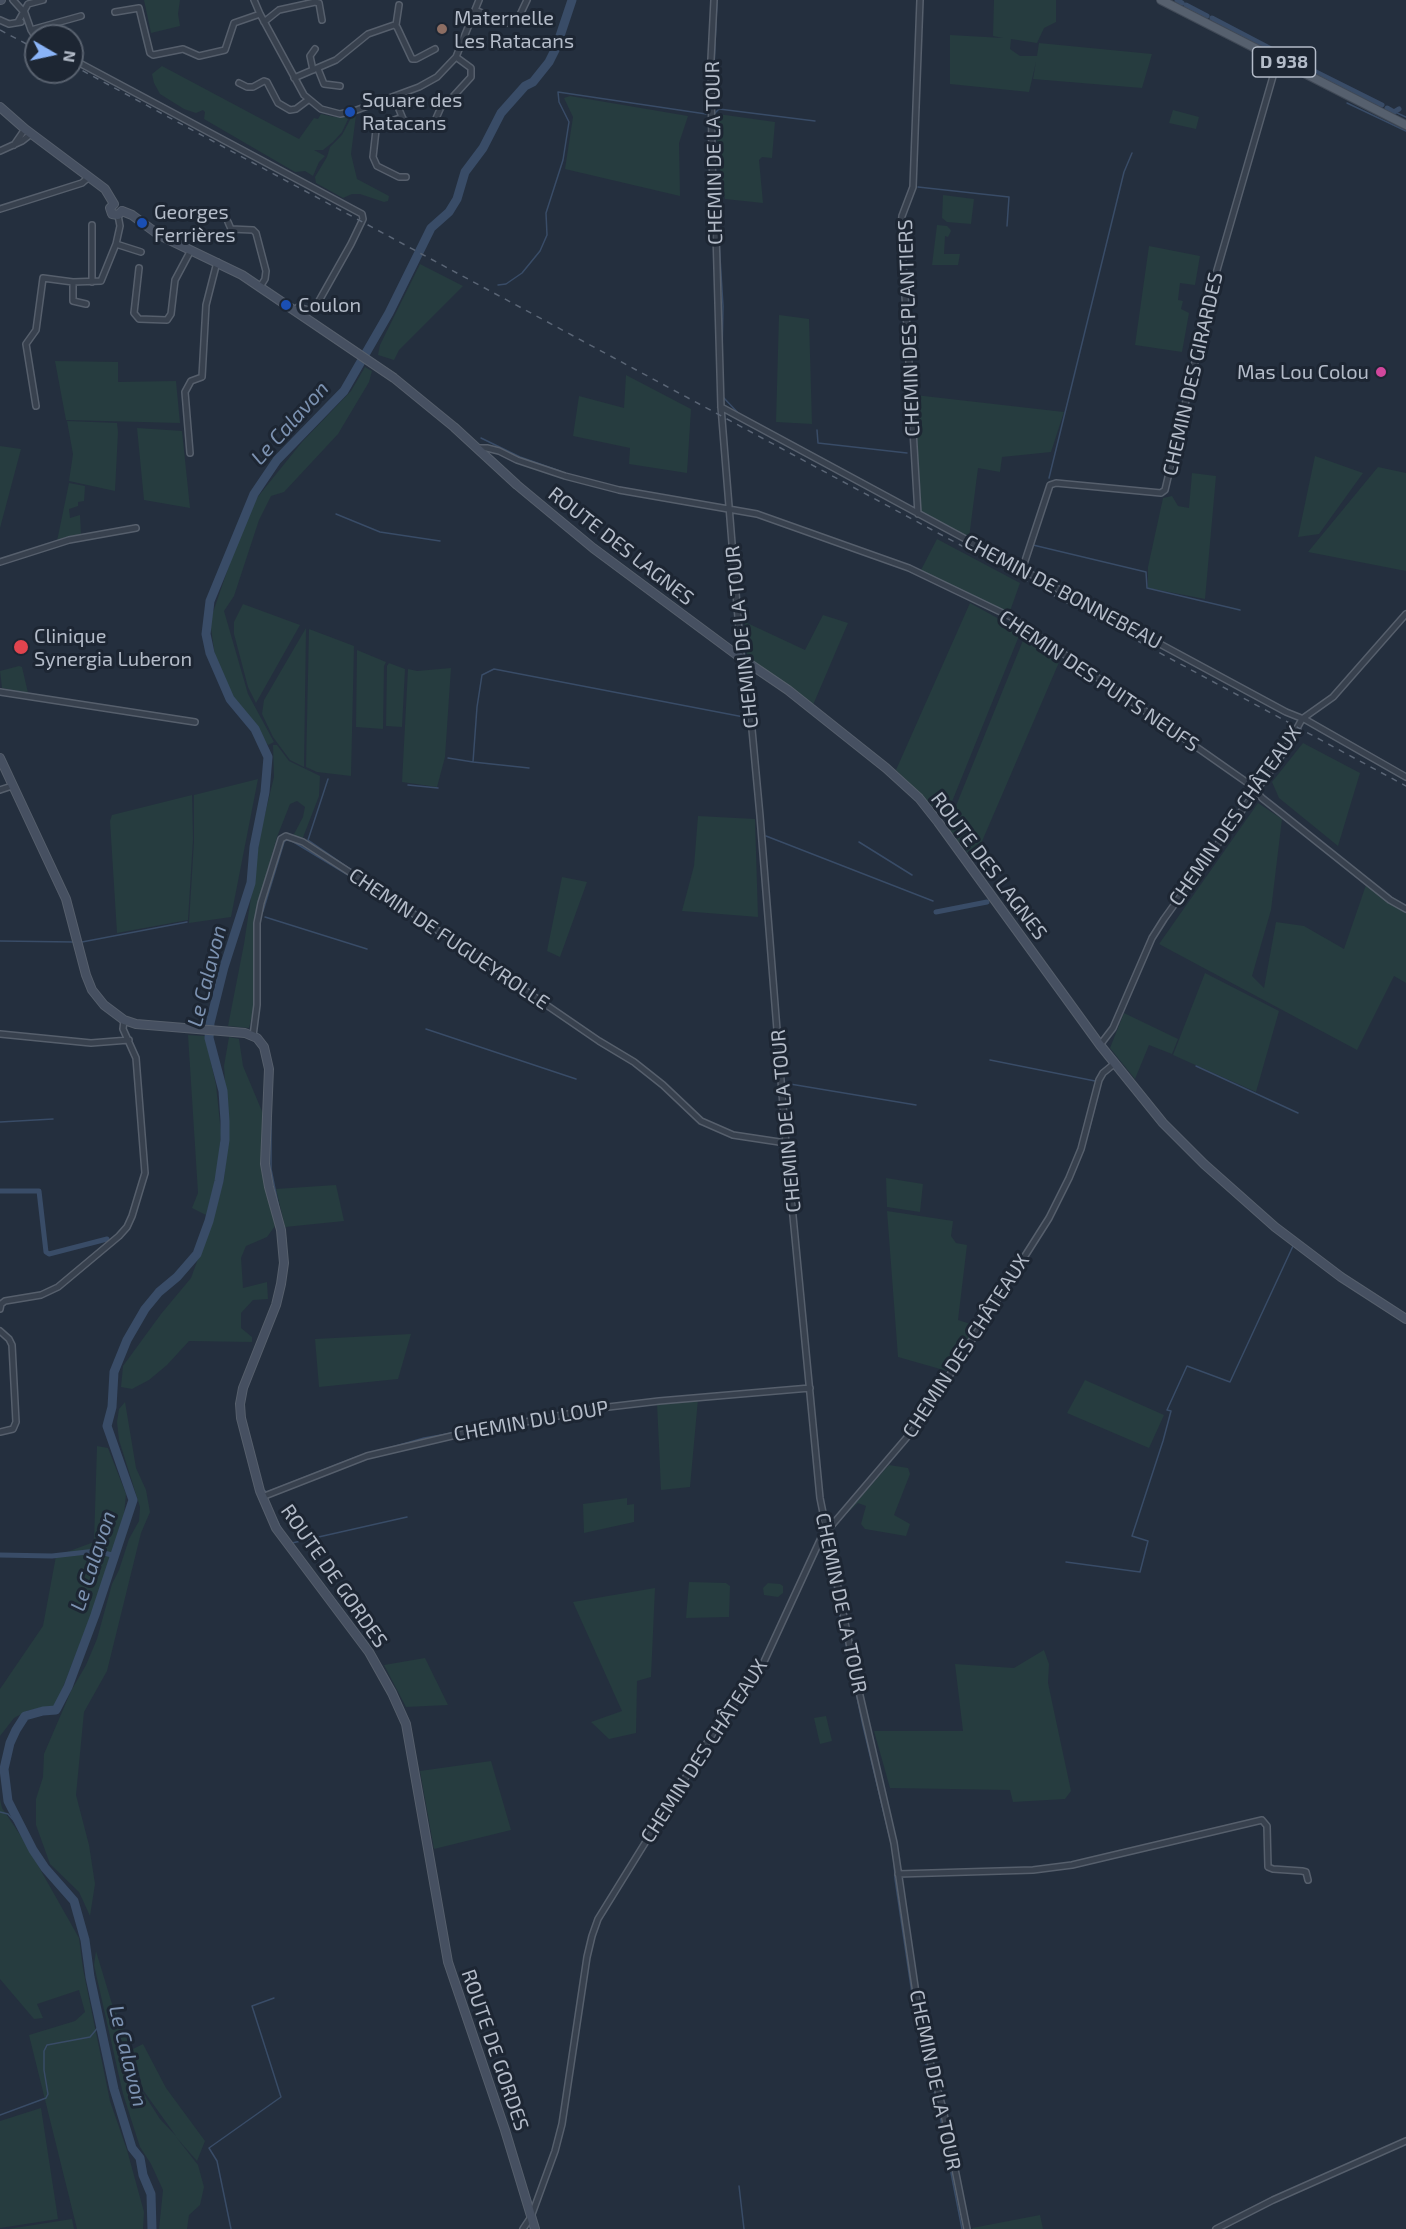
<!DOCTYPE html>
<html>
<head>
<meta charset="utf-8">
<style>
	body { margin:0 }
	#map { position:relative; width:1406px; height:2229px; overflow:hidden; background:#242f3e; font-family:"Exo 2",sans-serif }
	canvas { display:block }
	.north { position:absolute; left:24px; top:24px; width:60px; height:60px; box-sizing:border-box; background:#1d2633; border:2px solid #59626f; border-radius:50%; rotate:99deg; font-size:16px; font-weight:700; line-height:24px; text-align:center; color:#b4bcc9 }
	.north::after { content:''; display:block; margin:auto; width:21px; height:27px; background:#8ab4f8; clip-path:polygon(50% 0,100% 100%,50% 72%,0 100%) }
</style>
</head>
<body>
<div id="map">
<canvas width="1406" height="2229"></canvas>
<div class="north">N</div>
</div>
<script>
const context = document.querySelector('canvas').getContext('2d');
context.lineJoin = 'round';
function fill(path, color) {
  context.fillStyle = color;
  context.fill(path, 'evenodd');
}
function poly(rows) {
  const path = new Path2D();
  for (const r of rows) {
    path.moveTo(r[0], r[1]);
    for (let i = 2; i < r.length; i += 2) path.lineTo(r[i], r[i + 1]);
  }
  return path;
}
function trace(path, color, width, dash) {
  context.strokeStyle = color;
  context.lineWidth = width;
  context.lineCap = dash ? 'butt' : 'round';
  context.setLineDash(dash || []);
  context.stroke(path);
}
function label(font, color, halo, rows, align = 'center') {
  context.font = font + ' "Exo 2",sans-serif';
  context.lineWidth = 6;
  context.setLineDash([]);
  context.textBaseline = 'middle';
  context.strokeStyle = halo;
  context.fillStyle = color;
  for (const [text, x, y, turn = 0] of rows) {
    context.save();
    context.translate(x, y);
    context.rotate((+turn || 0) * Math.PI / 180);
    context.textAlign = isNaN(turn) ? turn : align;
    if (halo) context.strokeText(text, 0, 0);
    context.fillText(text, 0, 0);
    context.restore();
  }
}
fill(poly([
	[144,0,180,0,178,14,180,26,151,33],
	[994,0,1056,0,1056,22,1044,28,1037,43,1011,39,1010,49,1020,56,1037,56,1039,43,1152,54,1142,88,1033,79,1036,62,1029,92,950,84,950,35,1003,38,993,36],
	[162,66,299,139,314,118,318,119,321,114,334,117,349,117,342,132,333,142,323,150,314,150,325,156,319,162,313,176,305,171,295,172,204,119,205,112,203,110,196,113,184,109,160,94,154,83,152,74],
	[570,96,688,116,679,143,680,196,565,169,573,117,564,98],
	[1173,110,1199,117,1196,129,1169,123],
	[718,114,775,122,772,158,762,157,759,160,763,203,725,199,717,152],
	[356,115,351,154,357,179,389,196,388,201,384,202,360,194,352,194,343,198,316,183,315,177,327,157,330,147,342,135,352,116],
	[943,195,974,199,971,224,947,222,942,218],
	[937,225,947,226,950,229,951,231,948,237,945,236,944,254,960,254,958,265,932,265],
	[1149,246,1200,256,1195,285,1180,283,1178,300,1183,301,1181,309,1189,313,1182,352,1135,345],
	[420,264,463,286,399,350,394,360,378,355,380,345],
	[779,315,809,319,812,424,776,422],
	[55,361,118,362,118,382,176,381,180,423,66,420],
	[365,367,372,371,369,382,338,434,284,492,271,496,259,520,234,596,224,611,248,694,274,742,268,745,250,718,229,693,215,657,210,621,234,551,256,499,302,442,351,391],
	[626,375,691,409,687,473,629,464,630,448,573,436,579,396,624,408],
	[915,395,1064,412,1051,452,1002,457,1000,472,978,468,969,538,920,513],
	[67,421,117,423,118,432,115,491,69,481,73,454],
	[137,428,182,431,190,508,144,500],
	[0,446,21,449,0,528],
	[1315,456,1363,473,1319,534,1298,537],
	[1378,467,1406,473,1406,571,1308,552],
	[1192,473,1216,476,1205,599,1148,588,1148,567,1163,498,1172,496,1178,506,1189,508],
	[69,483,85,486,84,501,78,502,78,506,69,509,70,518,80,515,81,534,57,541],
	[937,539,1020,583,1009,614,921,570],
	[970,603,1021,631,945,819,896,770],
	[243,604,300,625,256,703,248,687,234,634,234,622],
	[823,615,848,623,813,705,747,656,745,622,805,650],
	[306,628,304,767,290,760,273,737,262,714,264,700],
	[309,629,354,646,351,776,317,772,306,767],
	[1024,638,1060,660,974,860,947,828],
	[357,650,386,662,384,666,383,729,356,727],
	[389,663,405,669,402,727,386,726,387,666],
	[19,666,22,667,28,693,2,688,0,671],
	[451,668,445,757,437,787,402,782,408,669,417,671],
	[1303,743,1360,773,1338,846,1279,798,1272,782],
	[273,745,277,745,289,761,320,776,319,796,302,840,293,836,303,817,305,807,297,801,290,804,277,837,258,903,255,927,253,1012,249,1028,228,1026,244,944,261,830,274,777],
	[258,779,231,917,189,923,194,841,194,795],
	[192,795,193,839,188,920,117,933,110,821,112,815],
	[1258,803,1282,819,1271,910,1252,976,1264,988,1276,922,1304,926,1344,949,1366,885,1406,911,1406,983,1394,976,1357,1050,1159,944],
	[698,816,755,819,758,917,682,911,694,866],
	[562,877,587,882,560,957,547,951],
	[1205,973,1279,1011,1256,1092,1173,1055],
	[1124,1013,1178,1039,1172,1054,1149,1045,1135,1079,1110,1048],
	[188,1035,205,1036,216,1085,221,1133,217,1176,206,1215,192,1208,198,1193],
	[229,1037,239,1039,243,1066,264,1116,261,1169,275,1226,267,1237,246,1246,241,1258,243,1288,267,1282,268,1299,253,1300,241,1313,241,1328,252,1337,252,1342,189,1341,167,1365,149,1380,132,1389,121,1387,123,1366,161,1314,191,1278,215,1212,224,1179,228,1129,224,1066],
	[886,1178,923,1184,920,1212,887,1207],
	[336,1185,344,1221,285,1227,276,1189],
	[887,1211,953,1221,951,1236,956,1243,967,1245,958,1320,977,1326,947,1371,898,1357],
	[411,1334,398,1379,319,1387,315,1339],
	[1085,1380,1164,1415,1149,1448,1067,1413],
	[698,1399,690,1487,661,1490,657,1403],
	[125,1402,136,1468,146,1490,150,1512,141,1533,107,1671,84,1712,76,1795,89,1845,95,1884,90,1916,79,1892,50,1864,36,1825,36,1799,43,1777,44,1754,71,1691,86,1665,97,1639,112,1584,119,1570,129,1539,139,1521,140,1507,119,1440,117,1422,119,1409],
	[97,1446,108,1448,126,1494,124,1515,96,1602,55,1708,44,1707,27,1711,14,1718,0,1736,0,1689,43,1626,56,1556,94,1542],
	[889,1465,908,1468,910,1474,894,1515,910,1524,906,1536,865,1529,861,1524,866,1506,858,1503,842,1518],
	[627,1498,627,1505,634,1504,634,1522,584,1533,583,1504],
	[689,1582,726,1583,730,1586,729,1617,686,1618],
	[768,1583,780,1584,783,1586,783,1593,778,1597,764,1595,763,1588],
	[655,1588,651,1677,637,1681,636,1733,609,1739,591,1722,622,1711,573,1602],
	[1044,1650,1049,1664,1048,1683,1071,1791,1065,1799,1013,1802,1010,1790,890,1788,874,1731,963,1731,955,1664,1014,1668],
	[425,1658,448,1705,406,1707,384,1665],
	[826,1716,832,1741,820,1744,814,1718],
	[491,1761,511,1830,434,1849,420,1771],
	[0,1799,2,1808,23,1839,79,1938,83,1969,110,2101,127,2150,144,2212,143,2229,77,2229,29,2035,75,2021,85,2012,79,1990,37,2004,43,2018,34,2019,0,1979],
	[96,1951,112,2004,126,2034,142,2091,160,2119,176,2136,143,2090,133,2049,143,2044,166,2088,205,2141,197,2161,176,2137,198,2165,204,2187,200,2205,189,2215,187,2229,159,2229,163,2190,151,2164,140,2147,123,2094,94,1965],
	[41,2108,58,2219,0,2228,0,2121],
	[1040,2215,1043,2229,973,2229,972,2228],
	[72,2219,74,2229,8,2229]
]), '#263c3f');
trace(poly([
	[714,67,717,0],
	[1347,103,1406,131],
	[1395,112,1406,117],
	[714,114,719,109,815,121],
	[715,158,715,180],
	[716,187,717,213],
	[918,187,1009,197,1007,226],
	[719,241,723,306,722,356],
	[498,285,506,284,522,273,540,251,547,235,546,213,563,160,569,122,559,102,558,92,706,114],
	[723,397,740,415],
	[817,430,818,443,907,453],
	[481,438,520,457,560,471],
	[1049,478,1124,172,1132,153],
	[336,514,380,532,440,541],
	[1033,545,1146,572,1147,588,1240,610],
	[742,635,745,657],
	[746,664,750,695],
	[448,758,473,762,477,707,482,675,494,669,749,718],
	[473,762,529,768],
	[328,779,308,840,359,875],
	[408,785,438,788],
	[766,836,933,901],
	[859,842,912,875],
	[263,911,284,842,286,840,292,841,381,895],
	[265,917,367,949],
	[0,941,74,942],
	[82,942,187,922],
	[426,1029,576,1079],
	[990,1060,1095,1081],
	[1196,1066,1298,1113],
	[784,1083,916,1105],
	[271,1118,271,1169,279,1209],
	[0,1122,53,1119],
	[1088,1134,1100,1086],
	[285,1231,287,1259],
	[378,1451,424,1438,452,1433],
	[263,1490,267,1492,359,1456],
	[277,1520,283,1532],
	[292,1543,407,1517],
	[825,1543,863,1726,893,1851],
	[1066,1562,1140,1572,1148,1541,1132,1536,1163,1441,1171,1411,1167,1410,1187,1366,1230,1382,1293,1246],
	[322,1583,368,1644],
	[378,1661,389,1680],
	[0,1812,8,1814,16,1823,21,1823],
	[894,1859,895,1879,919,2041,937,2101,962,2229],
	[0,2115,46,2098,48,2094,44,2070,44,2051,47,2045,90,2037,100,2025],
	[524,2181,532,2205],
	[739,2186,744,2229],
	[231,2229,217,2161,209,2148,281,2097,252,2006,274,1998]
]), '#394c67', 1.5);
trace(poly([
	[1177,0,1182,3],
	[1186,5,1207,16],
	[1212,18,1296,62],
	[1308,68,1382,105],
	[1387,108,1394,112,1399,109],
	[936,912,987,902],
	[0,1191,39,1191,46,1252,49,1254,107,1239],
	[0,1555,52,1556,96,1551,116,1556]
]), '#394c67', 5);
trace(poly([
	[152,2229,151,2194,143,2175,140,2158,132,2148,114,2089,90,1977,85,1940,74,1901,45,1868,33,1850,8,1801,4,1769,10,1743,16,1730,25,1716,43,1711,56,1710,68,1687,95,1615,133,1500,107,1426,112,1407,114,1372,127,1340,145,1309,159,1292,177,1277,197,1254,209,1221,219,1181,225,1140,225,1121,223,1091,209,1038,210,1023,224,967,251,883,254,847,265,792,268,757,255,729,230,699,210,653,206,634,210,601,254,494,277,460,344,391,389,313,431,228,449,212,457,199,465,172,483,148,501,113,525,86,533,82,549,62,556,48,572,0]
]), '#394c67', 9);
const street = poly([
	[13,0,23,11],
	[254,0,260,14,304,95,321,109,340,114,354,111,419,87,437,77,456,57,479,0],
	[714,0,711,59,712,162,716,233,721,407,741,655,750,708,760,816,786,1143,820,1498,858,1687,894,1843,918,2007,926,2047,943,2109,967,2229],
	[24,10,31,30,36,38],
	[475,10,505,23,510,23,518,19,527,0],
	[115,12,139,8,150,53,153,55,183,49,199,56,225,50,234,23,260,14],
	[0,20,9,24,21,22],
	[18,22,28,4,43,0],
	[264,22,279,10,315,2,319,3,322,20],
	[396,25,399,5],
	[31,30,81,16],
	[72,59,362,214,363,219,351,244,315,308,309,310,298,307,294,311],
	[318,69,324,84,340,86],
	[313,70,310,56,315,49],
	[294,78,336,60,368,34,394,25,397,27,412,59,416,59,435,49],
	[239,83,247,87,253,87,264,81,267,82,278,103,290,110,296,109,308,100],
	[394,97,403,119,412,126,423,128,434,123,441,107,450,100,471,77,471,68,456,57],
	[402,117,379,126,376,130,373,157,377,166,399,177,406,177],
	[14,145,25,129],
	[0,151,22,141,31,134],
	[0,209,82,183,89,177],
	[228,222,231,229,253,230,256,233,266,271,265,279,260,287],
	[92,225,92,282],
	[116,244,141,252],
	[139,268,134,313,139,319,167,320,171,314,175,280,191,250],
	[73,282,73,301,86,304],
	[36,406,26,344,36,330,43,278,73,282,101,281,116,244,120,226,118,215],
	[721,407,1286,712,1306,720,1406,777],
	[478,448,487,448,499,451,517,460,565,476,619,490,757,514,909,568,1011,617,1252,786,1262,798,1281,813,1390,900,1406,909],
	[190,453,185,392,191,381,202,377,206,305,217,262],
	[918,514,901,228,902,216,913,187,920,0],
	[0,562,69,540,136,528],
	[1022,570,1050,485,1056,483,1161,493,1165,490,1215,277,1278,59],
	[0,692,195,722],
	[0,790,12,786],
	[0,1034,91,1043,129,1040],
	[253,1036,257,1005,257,923,261,903,281,839,286,836,303,842,405,908,599,1041,634,1062,663,1085,701,1121,733,1135,786,1143],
	[1100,1045,1113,1028,1152,938,1164,919,1284,752,1302,719,1333,697,1406,614],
	[0,1309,1,1304,5,1301,41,1295,58,1287,119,1236,127,1227,132,1216,145,1173,136,1058,123,1029,124,1020],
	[0,1331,9,1339,12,1345,16,1422,13,1429,0,1432],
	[262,1497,367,1456,456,1435,600,1408,659,1401,810,1388],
	[898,1874,1033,1870,1072,1865,1262,1820,1267,1826,1268,1867,1273,1869,1302,1871,1306,1872,1308,1880],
	[523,2229,531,2217,555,2151,562,2124,587,1957,592,1936,598,1919,718,1725,762,1666,821,1538,920,1422,1049,1218,1069,1178,1081,1149,1099,1080,1103,1073,1114,1064],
	[1216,2229,1273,2200,1406,2141]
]);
const secondary = poly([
	[0,0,1,0],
	[0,107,25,129,105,189,114,204],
	[114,204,110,208,112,214,118,215,122,211],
	[122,211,132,215,159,235,242,275,394,378,454,427,517,485,593,548,741,658,788,690,886,768,919,798,938,822,1100,1045,1163,1123,1204,1164,1275,1227,1341,1277,1406,1319],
	[0,758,66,899,86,975,92,990,104,1005,124,1020,136,1024,245,1033,257,1038,264,1047,269,1069,265,1164,269,1187,281,1230,284,1263,281,1284,276,1305,243,1388,240,1404,241,1418,260,1491,276,1528,369,1652,392,1693,406,1724,448,1962,505,2130,535,2229]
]);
const primary = poly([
	[1161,0,1406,125]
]);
trace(street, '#565f6c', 8);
trace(secondary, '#565f6c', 10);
trace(primary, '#414a57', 10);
trace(street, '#38414e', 5);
trace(secondary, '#465061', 8);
trace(primary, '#56606e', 8);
trace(poly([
	[0,30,36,49],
	[72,65,1406,786]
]), '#5a6575', 1.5, [6, 6]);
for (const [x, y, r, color] of [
	[442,29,6,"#8d6e63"],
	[350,112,6,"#1a4fb4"],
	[142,223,6,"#1a4fb4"],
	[286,305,6,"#1a4fb4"],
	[1381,372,6,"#d1479c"],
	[21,647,8,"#e0444e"]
]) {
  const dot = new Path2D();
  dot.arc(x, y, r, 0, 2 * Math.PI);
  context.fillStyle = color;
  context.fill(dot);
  trace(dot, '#1d2633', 2);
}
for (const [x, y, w] of [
	[1284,62,63]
]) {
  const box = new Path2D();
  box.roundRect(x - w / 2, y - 15, w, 30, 4.5);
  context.fillStyle = '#1d2633';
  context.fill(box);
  trace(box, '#b4bcc9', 1.5);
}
label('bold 18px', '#b4bcc9', null, [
	["D 938",1284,62]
]);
label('20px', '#b4bcc9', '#1d2633', [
	["Maternelle",454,18],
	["Les Ratacans",454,41],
	["Square des",362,100],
	["Ratacans",362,123],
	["Georges",154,212],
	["Ferrières",154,235],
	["Coulon",298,305],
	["Mas Lou Colou",1369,372,"right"],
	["Clinique",34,636],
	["Synergia Luberon",34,659]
], 'left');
label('20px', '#b4bcc9', '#1d2633', [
	["CHEMIN DE LA TOUR",714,153,-91],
	["CHEMIN DES PLANTIERS",909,328,-92],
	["CHEMIN DES GIRARDES",1193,374,-77],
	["ROUTE DES LAGNES",621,546,38],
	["CHEMIN DE BONNEBEAU",1063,592,28],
	["CHEMIN DE LA TOUR",742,637,-96],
	["CHEMIN DES PUITS NEUFS",1099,681,34],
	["CHEMIN DES CHÂTEAUX",1235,816,-55],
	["ROUTE DES LAGNES",989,866,53],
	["CHEMIN DE FUGUEYROLLE",449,939,34],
	["CHEMIN DE LA TOUR",786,1121,-95],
	["CHEMIN DES CHÂTEAUX",966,1346,-57],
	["CHEMIN DU LOUP",531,1421,-10],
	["ROUTE DE GORDES",334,1576,55],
	["CHEMIN DE LA TOUR",841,1603,78],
	["CHEMIN DES CHÂTEAUX",704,1751,-57],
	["ROUTE DE GORDES",495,2050,71],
	["CHEMIN DE LA TOUR",935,2080,78]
]);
label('italic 21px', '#7c92b1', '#1d2633', [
	["Le Calavon",290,423,-48],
	["Le Calavon",207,976,-76],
	["Le Calavon",93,1561,-72],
	["Le Calavon",128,2056,76]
]);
</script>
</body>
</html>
